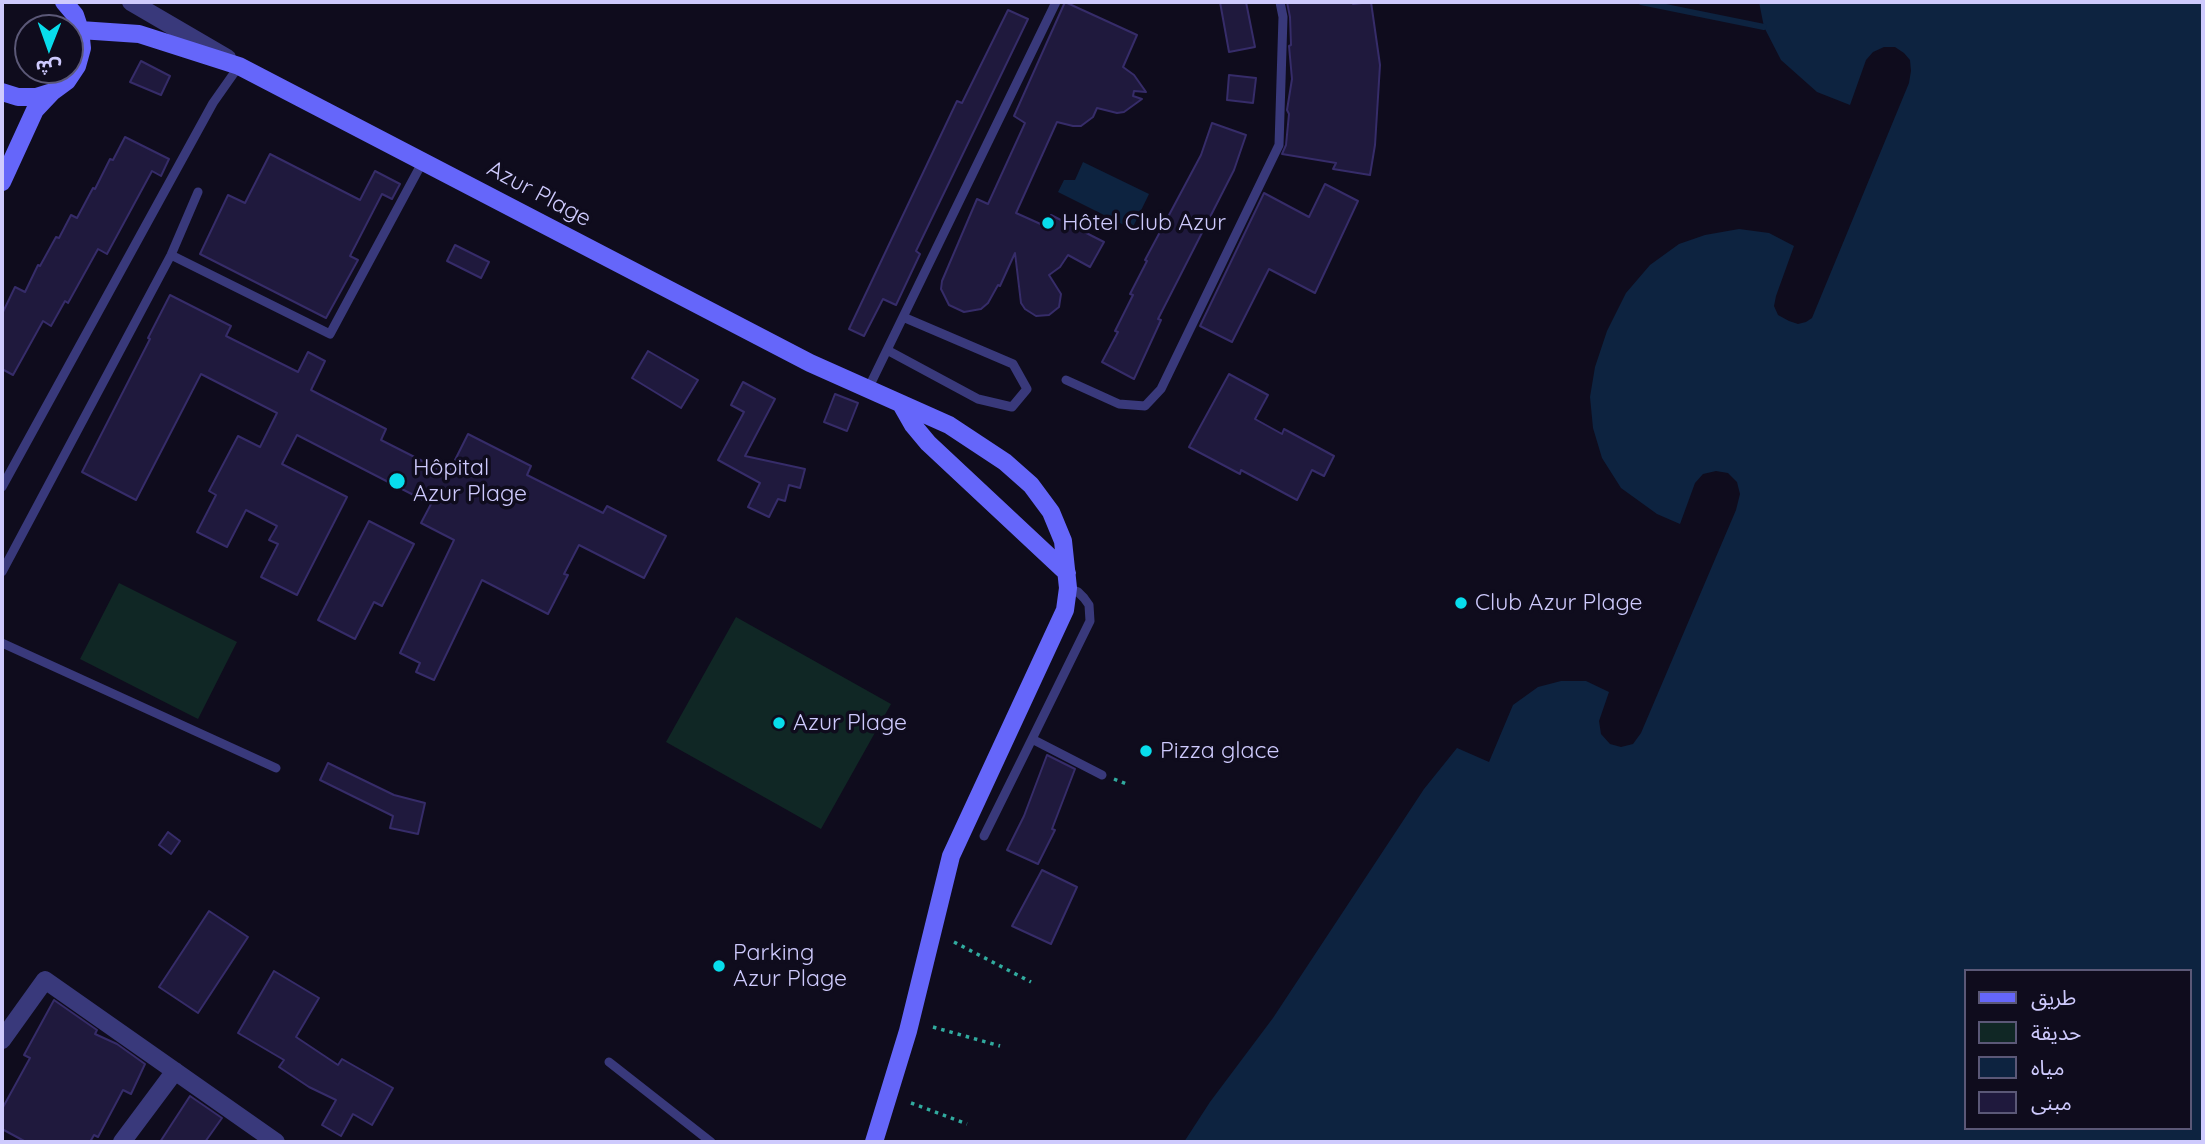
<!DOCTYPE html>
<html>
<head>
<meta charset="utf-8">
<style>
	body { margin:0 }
	#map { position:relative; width:2205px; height:1144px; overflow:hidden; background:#0f0c1d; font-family:Quicksand,"Noto Sans Arabic",sans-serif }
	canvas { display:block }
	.frame { position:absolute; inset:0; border:4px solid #cecafd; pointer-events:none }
	.legend { position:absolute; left:1964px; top:969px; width:228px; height:161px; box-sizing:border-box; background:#0f0c1d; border:2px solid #5b5877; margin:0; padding:9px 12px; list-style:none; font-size:21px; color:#cecafd }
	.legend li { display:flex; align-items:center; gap:14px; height:35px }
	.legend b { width:35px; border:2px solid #5b5877 }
	.north { position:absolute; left:14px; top:14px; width:70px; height:70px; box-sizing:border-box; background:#0f0c1d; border:2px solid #5b5877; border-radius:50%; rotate:181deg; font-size:19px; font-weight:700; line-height:28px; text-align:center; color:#cecafd }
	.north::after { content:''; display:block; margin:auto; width:24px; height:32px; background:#08ddec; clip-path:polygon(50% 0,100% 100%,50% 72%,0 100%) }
</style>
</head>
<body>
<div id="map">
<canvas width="2205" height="1144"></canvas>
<div class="frame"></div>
<ul class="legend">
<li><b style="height:9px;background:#6566fa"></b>طريق</li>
<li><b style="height:19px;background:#102725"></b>حديقة</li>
<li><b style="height:19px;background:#0d2340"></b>مياه</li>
<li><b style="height:19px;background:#1f193d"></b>مبنى</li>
</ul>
<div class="north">ش</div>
</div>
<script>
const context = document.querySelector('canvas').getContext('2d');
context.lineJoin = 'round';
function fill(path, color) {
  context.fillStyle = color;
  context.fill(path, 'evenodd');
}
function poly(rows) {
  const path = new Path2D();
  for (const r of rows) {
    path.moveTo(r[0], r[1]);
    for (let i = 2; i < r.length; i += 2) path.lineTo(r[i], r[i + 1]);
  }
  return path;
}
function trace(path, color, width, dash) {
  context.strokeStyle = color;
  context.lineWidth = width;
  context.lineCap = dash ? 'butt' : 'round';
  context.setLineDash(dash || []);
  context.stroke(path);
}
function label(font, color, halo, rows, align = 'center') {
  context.font = font + ' Quicksand,sans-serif';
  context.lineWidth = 7;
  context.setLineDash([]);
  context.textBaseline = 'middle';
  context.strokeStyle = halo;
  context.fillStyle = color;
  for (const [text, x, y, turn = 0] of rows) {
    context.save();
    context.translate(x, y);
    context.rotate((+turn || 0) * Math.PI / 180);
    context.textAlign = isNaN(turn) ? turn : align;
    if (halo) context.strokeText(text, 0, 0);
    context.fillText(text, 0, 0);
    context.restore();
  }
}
fill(poly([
	[119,583,237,642,198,719,80,659],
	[736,617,891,704,821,829,666,742]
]), '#102725');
fill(poly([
	[1759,2,2203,2,2203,1142,1184,1142,1210,1102,1273,1018,1424,789,1457,748,1489,762,1513,705,1538,687,1561,681,1586,681,1609,692,1599,721,1601,734,1610,744,1621,747,1633,744,1641,733,1736,510,1740,494,1737,482,1728,473,1716,471,1703,474,1695,483,1680,524,1657,514,1621,488,1602,458,1593,428,1590,397,1595,367,1607,331,1626,293,1650,265,1679,244,1705,235,1739,229,1769,233,1794,246,1776,296,1774,306,1778,315,1789,321,1798,324,1806,322,1812,318,1909,83,1911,71,1910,60,1904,53,1895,47,1884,47,1873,52,1866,60,1850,105,1817,92,1781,60,1764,27],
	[1965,971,2189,971,2189,1128,1965,1128],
	[1083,162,1149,194,1132,229,1058,192,1064,180,1075,180]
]), '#0d2340');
trace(poly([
	[1641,2,1764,27]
]), '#0d2340', 6);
const building = poly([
	[1065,2,1137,35,1123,67,1134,75,1146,92,1134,91,1133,96,1142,99,1124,112,1117,113,1097,108,1093,117,1081,126,1073,126,1057,122,1016,213,1045,226,1051,215,1104,242,1090,267,1068,255,1060,267,1049,275,1061,294,1059,307,1049,315,1036,316,1025,309,1021,303,1015,253,1000,286,998,285,988,303,981,309,964,312,949,305,941,289,942,281,977,199,988,204,1025,123,1014,116,1065,2],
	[1220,2,1246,2,1255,47,1229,52,1220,2],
	[1287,2,1353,2,1353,4,1371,2,1380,65,1375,145,1370,175,1333,169,1336,163,1282,154,1286,145,1289,114,1287,110,1292,79,1289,46,1291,45,1290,17,1287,2],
	[1008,10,1028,19,916,251,920,254,896,305,883,299,864,336,849,329,957,101,962,103,1008,10],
	[141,61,170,76,161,95,130,82,141,61],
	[1229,75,1256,78,1253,103,1227,100,1229,75],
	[1212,123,1246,135,1234,170,1158,319,1161,320,1134,379,1102,362,1118,332,1115,331,1133,295,1130,294,1147,261,1145,260,1201,155,1212,123],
	[125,137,169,159,161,176,152,171,107,254,98,249,68,303,65,301,51,326,43,321,13,375,2,369,2,314,15,287,25,292,38,265,40,266,56,237,59,238,71,215,77,218,93,188,95,189,110,159,113,160,125,137],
	[270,154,360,200,375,171,400,184,392,199,382,194,350,256,358,260,326,318,200,254,228,195,245,203,270,154],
	[1325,184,1358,201,1315,293,1269,269,1232,342,1200,326,1264,193,1309,217,1325,184],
	[455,245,489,262,481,278,447,261,455,245],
	[170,295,231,326,226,336,298,372,308,352,325,361,311,390,386,429,381,440,448,474,468,434,531,466,527,475,603,513,607,506,666,536,644,578,579,545,564,574,568,575,548,614,482,580,434,680,416,672,420,663,400,653,454,540,421,523,431,504,297,435,282,464,347,497,297,595,261,577,278,544,269,540,277,526,246,510,227,547,197,532,216,495,209,491,238,436,260,447,277,413,201,374,136,500,82,472,150,339,148,338,170,295],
	[648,351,698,380,681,408,632,378,648,351],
	[1229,374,1268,395,1255,419,1282,434,1284,429,1334,456,1324,476,1312,470,1297,500,1241,470,1240,474,1189,447,1229,374],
	[743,382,775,399,745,456,805,469,800,488,789,485,785,501,778,499,769,517,748,507,760,483,718,460,744,412,731,405,743,382],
	[835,394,858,403,847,431,824,422,835,394],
	[369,521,414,544,382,606,374,602,355,639,318,620,369,521],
	[1047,755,1075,769,1052,829,1055,830,1038,864,1007,850,1024,816,1047,755],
	[328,763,394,795,425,803,418,834,390,828,393,816,320,780,328,763],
	[168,832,180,841,171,854,159,845,168,832],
	[1042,870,1077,887,1051,944,1012,926,1042,870],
	[209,911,248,937,198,1013,159,987,209,911],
	[274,971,319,998,296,1037,338,1065,342,1059,393,1088,372,1125,353,1114,341,1136,322,1125,336,1100,309,1087,279,1067,284,1060,238,1033,274,971],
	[54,1000,97,1030,95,1034,117,1044,145,1064,131,1094,123,1090,98,1137,94,1135,90,1142,26,1142,2,1129,2,1109,30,1058,24,1055,54,1000],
	[190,1096,222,1118,205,1142,160,1142,190,1096]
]);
fill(building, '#1f193d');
trace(building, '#362c69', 2);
trace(poly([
	[1114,779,1129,785],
	[954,942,1031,982],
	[933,1027,1000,1046],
	[911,1103,967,1124]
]), '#31ab9f', 3.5, [3.5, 5]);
trace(poly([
	[171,255,330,334,422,163],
	[887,350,978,399,1012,407,1027,389,1013,364,903,317,1056,2],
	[1066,380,1119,404,1145,406,1161,389,1279,145,1283,17,1280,2],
	[868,389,903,317],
	[2,487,213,103,239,66],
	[2,572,171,255,198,192],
	[1068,588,1078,592,1084,598,1089,605,1090,621,1032,739,1102,775],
	[2,643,276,768],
	[984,836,1032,739],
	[609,1062,711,1142]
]), '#39397b', 9);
trace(poly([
	[131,2,227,58],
	[2,1040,45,980,276,1142],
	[122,1142,175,1071]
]), '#39397b', 18);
trace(poly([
	[80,30,139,34,239,66,810,363,949,425,1005,462,1031,485,1051,512,1063,541,1068,588,1065,610,951,856,908,1031,874,1142],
	[2,92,18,97,36,97,52,92],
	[2,182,35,110,52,92,67,81,77,66,82,48,80,30,75,15,64,2],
	[901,404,913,425,928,443,1067,573]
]), '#6566fa', 18);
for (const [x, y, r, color] of [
	[1048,223,7,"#08ddec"],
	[397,481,9,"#08ddec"],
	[1461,603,7,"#08ddec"],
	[779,723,7,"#08ddec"],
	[1146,751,7,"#08ddec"],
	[719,966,7,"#08ddec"]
]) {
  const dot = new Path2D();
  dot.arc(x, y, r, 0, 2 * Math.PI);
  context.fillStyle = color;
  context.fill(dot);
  trace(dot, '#0f0c1d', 2.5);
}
label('23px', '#cecafd', '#0f0c1d', [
	["Azur Plage",539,194,28]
]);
label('23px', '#cecafd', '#0f0c1d', [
	["Hôtel Club Azur",1062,223],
	["Hôpital",413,468],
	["Azur Plage",413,494],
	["Club Azur Plage",1475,603],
	["Azur Plage",793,723],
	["Pizza glace",1160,751],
	["Parking",733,953],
	["Azur Plage",733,979]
], 'left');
</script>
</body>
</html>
